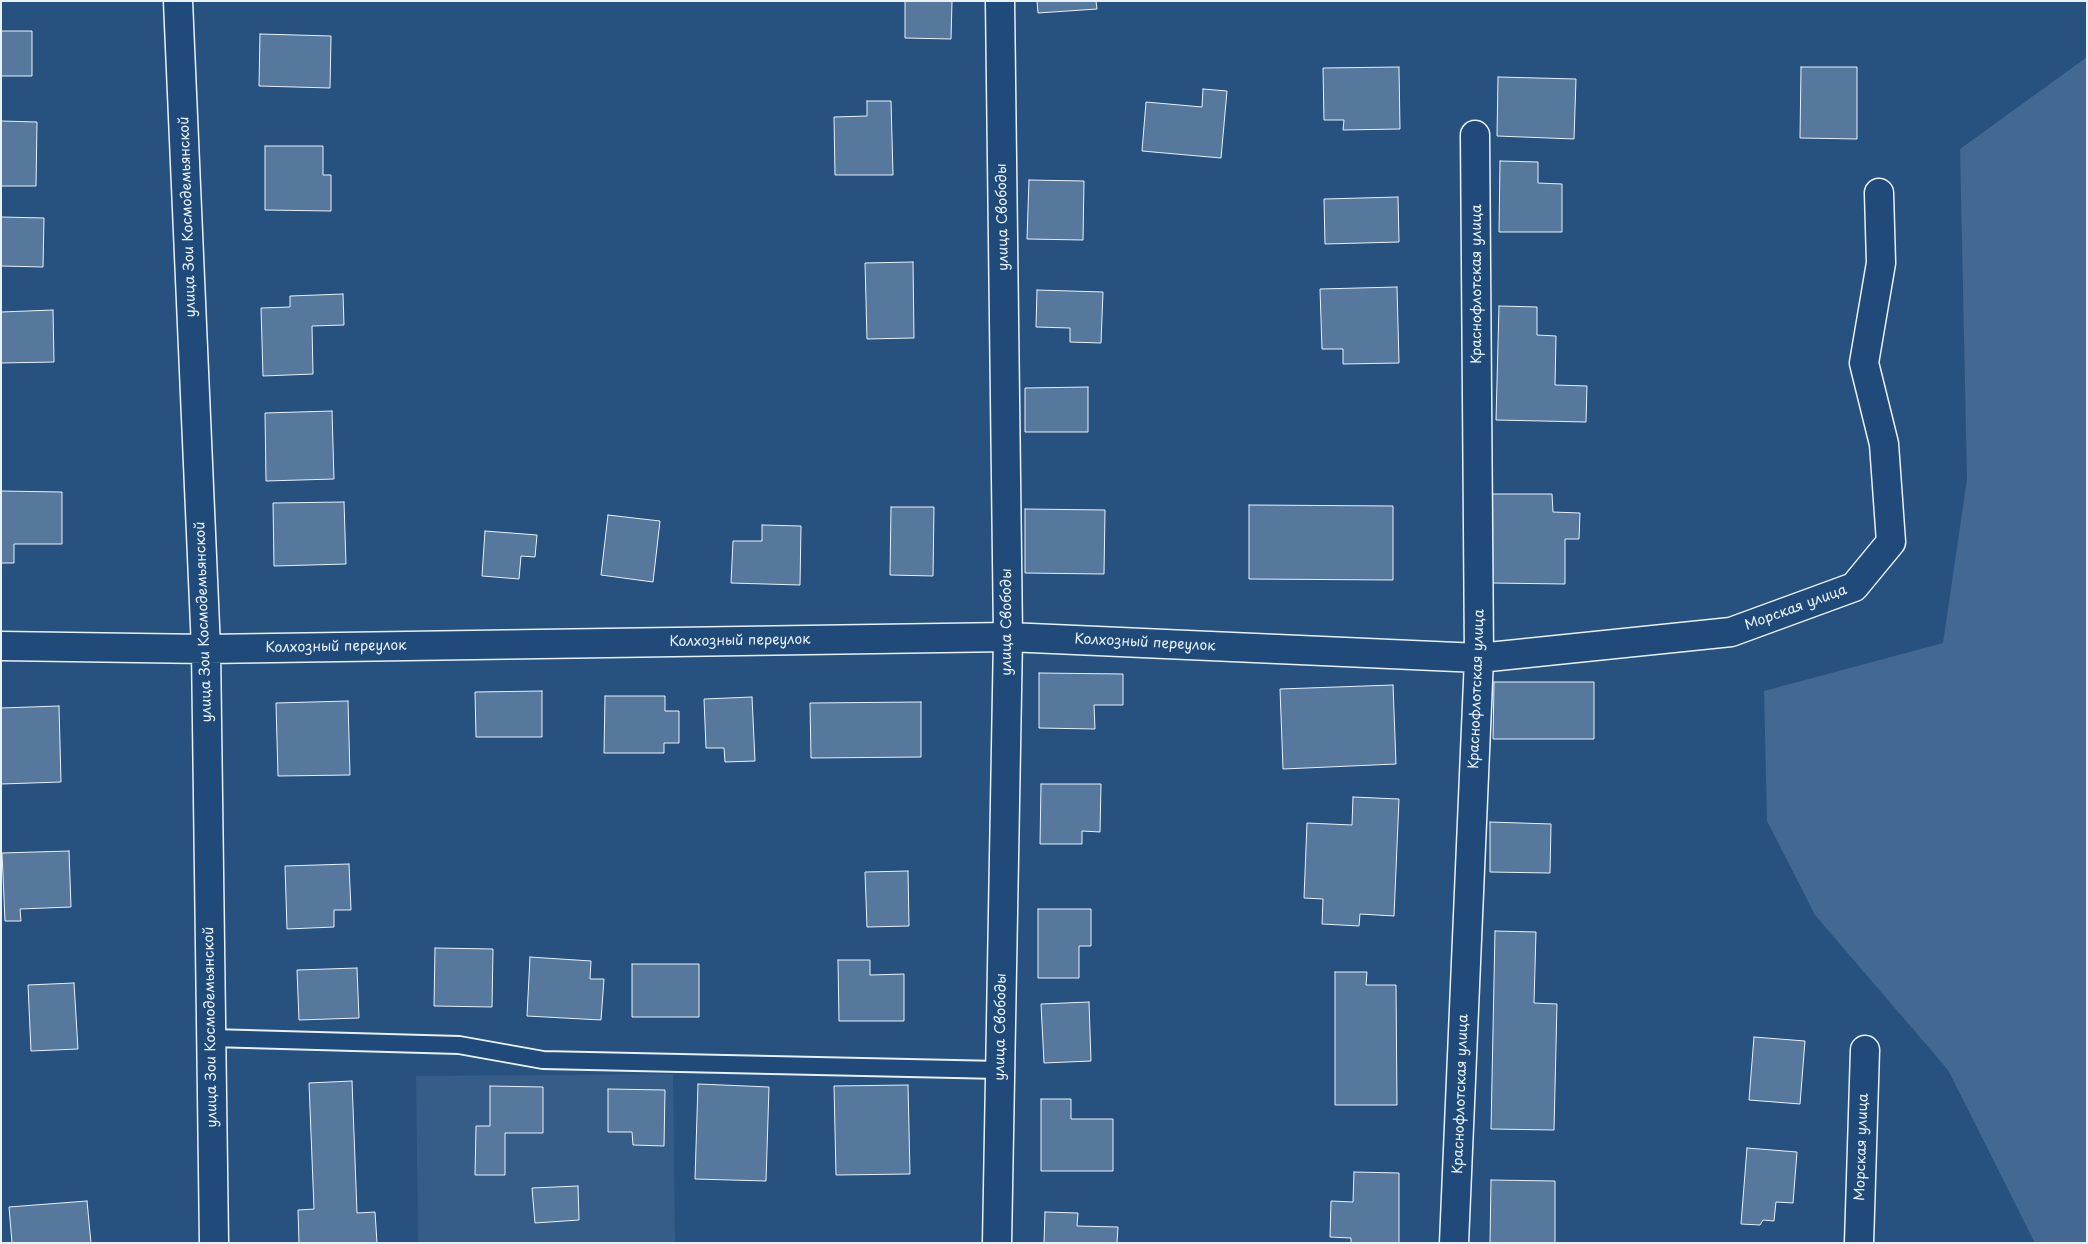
<!DOCTYPE html>
<html>
<head>
<meta charset="utf-8">
<style>
	body { margin:0 }
	#map { position:relative; width:2088px; height:1244px; overflow:hidden; background:#27517f; font-family:"Playpen Sans",sans-serif }
	canvas { display:block }
	.frame { position:absolute; inset:0; border:2px solid #e8f1f8; pointer-events:none }
</style>
</head>
<body>
<div id="map">
<canvas width="2088" height="1244"></canvas>
<div class="frame"></div>
</div>
<script>
const context = document.querySelector('canvas').getContext('2d');
context.lineJoin = 'round';
function fill(path, color) {
  context.fillStyle = color;
  context.fill(path, 'evenodd');
}
function poly(rows) {
  const path = new Path2D();
  for (const r of rows) {
    path.moveTo(r[0], r[1]);
    for (let i = 2; i < r.length; i += 2) path.lineTo(r[i], r[i + 1]);
  }
  return path;
}
function trace(path, color, width, dash) {
  context.strokeStyle = color;
  context.lineWidth = width;
  context.lineCap = dash ? 'butt' : 'round';
  context.setLineDash(dash || []);
  context.stroke(path);
}
function label(font, color, halo, rows, align = 'center') {
  context.font = font + ' "Playpen Sans",sans-serif';
  context.lineWidth = 5;
  context.setLineDash([]);
  context.textBaseline = 'middle';
  context.strokeStyle = halo;
  context.fillStyle = color;
  for (const [text, x, y, turn = 0] of rows) {
    context.save();
    context.translate(x, y);
    context.rotate((+turn || 0) * Math.PI / 180);
    context.textAlign = isNaN(turn) ? turn : align;
    if (halo) context.strokeText(text, 0, 0);
    context.fillText(text, 0, 0);
    context.restore();
  }
}
fill(poly([
	[673,1074,675,1243,418,1243,416,1076]
]), '#355d88');
fill(poly([
	[2087,57,2087,1243,2035,1243,1948,1070,1815,915,1767,821,1764,691,1943,643,1967,479,1960,149]
]), '#436891');
const building = poly([
	[905,1,952,1,951,39,905,38,905,1],
	[1037,1,1096,1,1097,9,1038,13,1037,1],
	[1,31,32,31,32,76,1,76,1,31],
	[260,34,331,36,330,88,259,86,260,34],
	[1399,67,1400,129,1343,130,1344,120,1324,120,1323,68,1399,67],
	[1801,67,1857,67,1857,139,1800,138,1801,67],
	[1498,77,1576,79,1574,139,1497,136,1498,77],
	[1203,89,1227,91,1221,158,1142,151,1146,102,1202,107,1203,89],
	[867,101,891,101,893,175,835,175,834,117,867,116,867,101],
	[1,121,37,122,36,186,1,186,1,121],
	[265,146,323,146,323,175,331,175,331,211,265,210,265,146],
	[1500,161,1538,162,1538,183,1562,184,1562,232,1499,232,1500,161],
	[1029,180,1084,181,1083,240,1027,239,1029,180],
	[1398,197,1399,242,1325,244,1324,199,1398,197],
	[1,217,44,218,43,267,1,266,1,217],
	[913,262,914,338,867,339,865,263,913,262],
	[1397,287,1399,363,1343,364,1343,349,1322,349,1320,289,1397,287],
	[1037,290,1103,292,1101,343,1070,342,1070,328,1036,327,1037,290],
	[343,294,344,325,312,326,313,374,263,376,261,308,290,307,290,296,343,294],
	[1499,306,1537,307,1537,335,1556,336,1555,385,1587,386,1586,422,1496,420,1499,306],
	[53,310,54,362,1,363,1,312,53,310],
	[1088,387,1088,432,1025,432,1025,388,1088,387],
	[332,411,334,479,266,481,265,413,332,411],
	[1,491,62,492,62,544,14,544,14,563,1,563,1,491],
	[1490,494,1552,494,1553,512,1580,513,1579,539,1565,539,1565,584,1490,583,1490,494],
	[344,502,346,564,274,566,273,503,344,502],
	[1249,505,1393,506,1393,580,1249,579,1249,505],
	[891,507,934,507,933,576,890,575,891,507],
	[1025,509,1105,510,1104,574,1025,573,1025,509],
	[608,515,660,521,653,582,601,575,608,515],
	[762,525,801,526,800,585,731,583,733,541,762,541,762,525],
	[485,531,537,535,535,557,521,556,519,579,482,576,485,531],
	[1039,673,1123,674,1123,705,1094,705,1095,729,1039,728,1039,673],
	[1494,682,1594,682,1594,739,1493,739,1494,682],
	[1393,685,1396,764,1283,769,1280,689,1393,685],
	[542,691,542,737,476,737,475,692,542,691],
	[605,696,665,696,665,711,679,711,679,743,664,743,664,753,604,753,605,696],
	[752,697,755,761,725,762,724,748,706,748,704,699,752,697],
	[348,701,350,775,278,776,276,703,348,701],
	[921,702,921,757,811,758,810,703,921,702],
	[59,706,61,782,1,784,1,708,59,706],
	[1041,784,1101,784,1100,832,1082,831,1082,844,1040,844,1041,784],
	[1353,797,1399,799,1394,916,1360,914,1359,926,1322,924,1323,899,1304,898,1307,823,1352,825,1353,797],
	[1490,822,1551,824,1550,873,1490,872,1490,822],
	[69,851,71,907,20,909,21,921,5,921,2,853,69,851],
	[349,864,351,910,334,910,334,927,287,929,285,866,349,864],
	[908,871,909,926,867,927,865,872,908,871],
	[1038,909,1091,909,1091,946,1079,946,1079,978,1038,978,1038,909],
	[1495,931,1536,932,1534,1003,1557,1004,1554,1130,1491,1129,1495,931],
	[435,948,493,949,492,1007,434,1006,435,948],
	[530,957,591,961,590,979,604,979,601,1020,527,1016,530,957],
	[838,960,870,960,870,975,904,974,904,1021,839,1021,838,960],
	[632,964,699,964,699,1017,632,1017,632,964],
	[357,968,359,1018,299,1020,297,970,357,968],
	[1335,972,1367,972,1366,985,1396,985,1397,1105,1335,1105,1335,972],
	[74,983,78,1049,31,1051,28,985,74,983],
	[1089,1002,1091,1061,1044,1063,1041,1004,1089,1002],
	[1754,1037,1805,1041,1800,1104,1749,1100,1754,1037],
	[352,1081,357,1213,375,1212,377,1243,299,1243,298,1210,314,1209,309,1083,352,1081],
	[698,1084,769,1087,766,1181,695,1179,698,1084],
	[908,1085,910,1174,836,1175,834,1086,908,1085],
	[490,1086,543,1087,543,1133,505,1133,505,1175,475,1175,476,1126,490,1126,490,1086],
	[608,1089,665,1090,664,1146,633,1145,632,1132,608,1132,608,1089],
	[1041,1099,1071,1099,1071,1119,1113,1119,1113,1171,1041,1171,1041,1099],
	[1747,1148,1797,1152,1793,1203,1776,1202,1774,1221,1763,1220,1760,1225,1741,1224,1747,1148],
	[1354,1172,1399,1173,1399,1243,1351,1243,1351,1238,1330,1237,1331,1201,1353,1202,1354,1172],
	[1491,1180,1555,1181,1555,1243,1490,1243,1491,1180],
	[578,1186,579,1220,535,1223,532,1188,578,1186],
	[87,1201,91,1243,12,1243,9,1207,87,1201],
	[1045,1212,1078,1213,1077,1226,1118,1227,1117,1243,1044,1243,1045,1212]
]);
fill(building, '#57789d');
trace(building, '#e8f1f8', 1);
const service = poly([
	[211,1038,459,1045,543,1060,1000,1070]
]);
const minor = poly([
	[178,1,206,649,214,1243],
	[1,646,206,649,1008,637,1479,658,1731,632,1854,587,1891,542,1884,444,1864,363,1881,263,1879,193],
	[997,1243,1008,637,1000,1],
	[1454,1243,1479,658,1475,135],
	[1859,1243,1865,1050]
]);
trace(service, '#e8f1f8', 20);
trace(minor, '#e8f1f8', 31);
trace(service, '#1f4a7a', 16);
trace(minor, '#1f4a7a', 28);
label('14px', '#e8f1f8', '#1f4a7a', [
	["улица Зои Космодемьянской",188,217,-92],
	["улица Свободы",1003,217,-91],
	["Краснофлотская улица",1477,284,-90],
	["Морская улица",1796,608,-20],
	["улица Зои Космодемьянской",204,622,-92],
	["улица Свободы",1007,622,-90],
	["Колхозный переулок",740,641,-1],
	["Колхозный переулок",1145,643,3],
	["Колхозный переулок",336,647,-1],
	["Краснофлотская улица",1477,689,-88],
	["улица Зои Космодемьянской",211,1027,-91],
	["улица Свободы",1001,1027,-89],
	["Краснофлотская улица",1461,1094,-88],
	["Морская улица",1862,1147,-88]
]);
</script>
</body>
</html>
